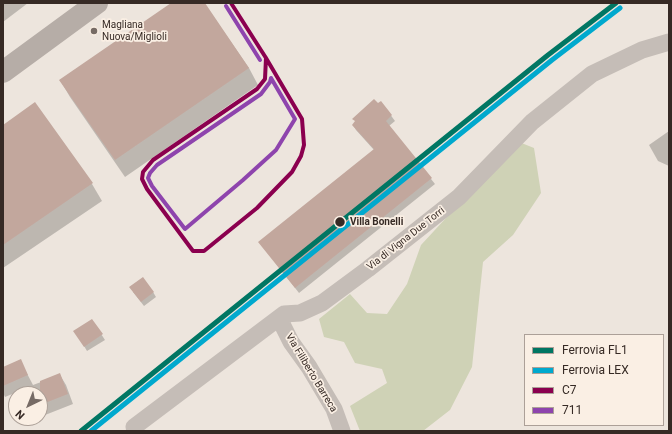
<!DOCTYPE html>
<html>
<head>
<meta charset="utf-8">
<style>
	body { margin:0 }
	#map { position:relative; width:672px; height:434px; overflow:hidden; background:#ede5dd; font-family:Roboto,sans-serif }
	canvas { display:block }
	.frame { position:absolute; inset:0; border:4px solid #362a25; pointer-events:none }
	.legend { position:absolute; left:524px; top:334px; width:140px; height:92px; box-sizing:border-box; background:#faefe4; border:1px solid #aca098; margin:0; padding:5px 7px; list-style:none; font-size:12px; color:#362a25 }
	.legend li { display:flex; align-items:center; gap:8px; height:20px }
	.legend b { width:20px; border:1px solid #aca098 }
	.north { position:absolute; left:8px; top:386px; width:40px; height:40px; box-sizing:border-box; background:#faefe4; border:1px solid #aca098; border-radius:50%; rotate:223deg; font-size:11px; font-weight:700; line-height:16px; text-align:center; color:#362a25 }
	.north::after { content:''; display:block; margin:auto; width:14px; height:18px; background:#766b65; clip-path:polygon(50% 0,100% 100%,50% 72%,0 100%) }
</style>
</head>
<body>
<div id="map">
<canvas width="672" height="434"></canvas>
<div class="frame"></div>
<ul class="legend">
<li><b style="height:5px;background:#007663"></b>Ferrovia FL1</li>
<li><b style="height:5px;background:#00a9ce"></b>Ferrovia LEX</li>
<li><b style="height:5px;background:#8b004f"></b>C7</li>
<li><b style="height:5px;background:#8e44ad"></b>711</li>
</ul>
<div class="north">N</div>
</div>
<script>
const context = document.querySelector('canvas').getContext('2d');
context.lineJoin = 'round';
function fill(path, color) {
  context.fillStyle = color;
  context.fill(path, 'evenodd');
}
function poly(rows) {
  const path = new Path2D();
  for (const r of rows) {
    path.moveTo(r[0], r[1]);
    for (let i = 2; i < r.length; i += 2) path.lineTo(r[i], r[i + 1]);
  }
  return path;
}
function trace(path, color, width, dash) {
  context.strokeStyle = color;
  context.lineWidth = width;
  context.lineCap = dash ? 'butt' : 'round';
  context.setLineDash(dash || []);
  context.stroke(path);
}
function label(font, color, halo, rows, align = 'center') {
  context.font = font + ' Roboto,sans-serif';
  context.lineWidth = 3.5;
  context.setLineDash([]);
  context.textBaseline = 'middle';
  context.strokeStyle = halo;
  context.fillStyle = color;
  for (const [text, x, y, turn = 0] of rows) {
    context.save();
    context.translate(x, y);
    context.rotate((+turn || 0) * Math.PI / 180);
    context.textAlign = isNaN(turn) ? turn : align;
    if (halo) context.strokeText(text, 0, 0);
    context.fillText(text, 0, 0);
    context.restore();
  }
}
fill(poly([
	[519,142,534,148,541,193,513,235,483,262,472,367,450,410,423,431,360,431,350,406,387,383,382,369,355,363,344,342,324,337,319,319,350,294,367,313,387,314,407,284,421,245,471,191]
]), '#cfd2b6');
fill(poly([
	[3,3,28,3,3,22],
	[173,3,204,3,249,68,258,85,125,177,70,97,60,80],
	[381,102,395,121,389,126,435,184,299,293,260,243,374,150,356,130,353,125,356,122,354,119],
	[3,126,92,184,102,201,3,268],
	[669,131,669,166,658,161,649,145],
	[133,292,153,292,156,297,144,306],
	[92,320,105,340,87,351,78,336],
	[20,360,33,385,60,375,66,385,73,404,40,417,40,394,26,394,24,389,5,397,3,393,3,368]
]), '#0003');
fill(poly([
	[171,3,205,3,249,68,115,160,59,80],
	[374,99,378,103,381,101,392,115,386,121,432,178,295,288,258,242,374,149,352,125,355,121,352,119],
	[35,102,93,183,3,245,3,125],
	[143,277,154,292,141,302,129,287],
	[92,319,103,334,84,347,73,331],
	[21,359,28,375,3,386,3,367],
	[60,373,68,394,40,405,40,381]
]), '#c2a79d');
trace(poly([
	[284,314,282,324,291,342,309,367,334,409,342,431],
	[134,427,284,314,300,313,322,303,368,269,459,197,532,122,592,74,642,50,669,42]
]), '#c5bdb7', 17);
trace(poly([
	[3,72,97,3]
]), '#b6ada7', 22);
trace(poly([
	[231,3,266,58],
	[266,58,302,119,304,145,301,156,292,172,257,208,204,251,193,251,147,189,142,179,143,172,153,160,257,89,265,79,266,58]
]), '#8b004f', 4);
trace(poly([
	[226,6,260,60],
	[271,78,295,119,276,150,243,180,185,229,152,186,148,178,150,173,157,165,261,94,270,82,271,78]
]), '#8e44ad', 4);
trace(poly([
	[81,431,548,55,616,3]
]), '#007663', 5);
trace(poly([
	[91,431,552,60,620,8]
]), '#00a9ce', 5);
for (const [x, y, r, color] of [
	[94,31,4,"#766b65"],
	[340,222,5.5,"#362a25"]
]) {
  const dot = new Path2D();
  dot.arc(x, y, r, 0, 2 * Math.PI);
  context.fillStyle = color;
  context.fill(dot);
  trace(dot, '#faefe4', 1.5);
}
label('10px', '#362a25', '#faefe4', [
	["Magliana",102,25],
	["Nuova/Miglioli",102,37]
], 'left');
label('bold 10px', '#362a25', '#faefe4', [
	["Villa Bonelli",350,222]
], 'left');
label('10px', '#362a25', '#faefe4', [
	["Via di Vigna Due Torri",406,239,-38],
	["Via Filiberto Barreca",311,373,59]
]);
</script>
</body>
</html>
